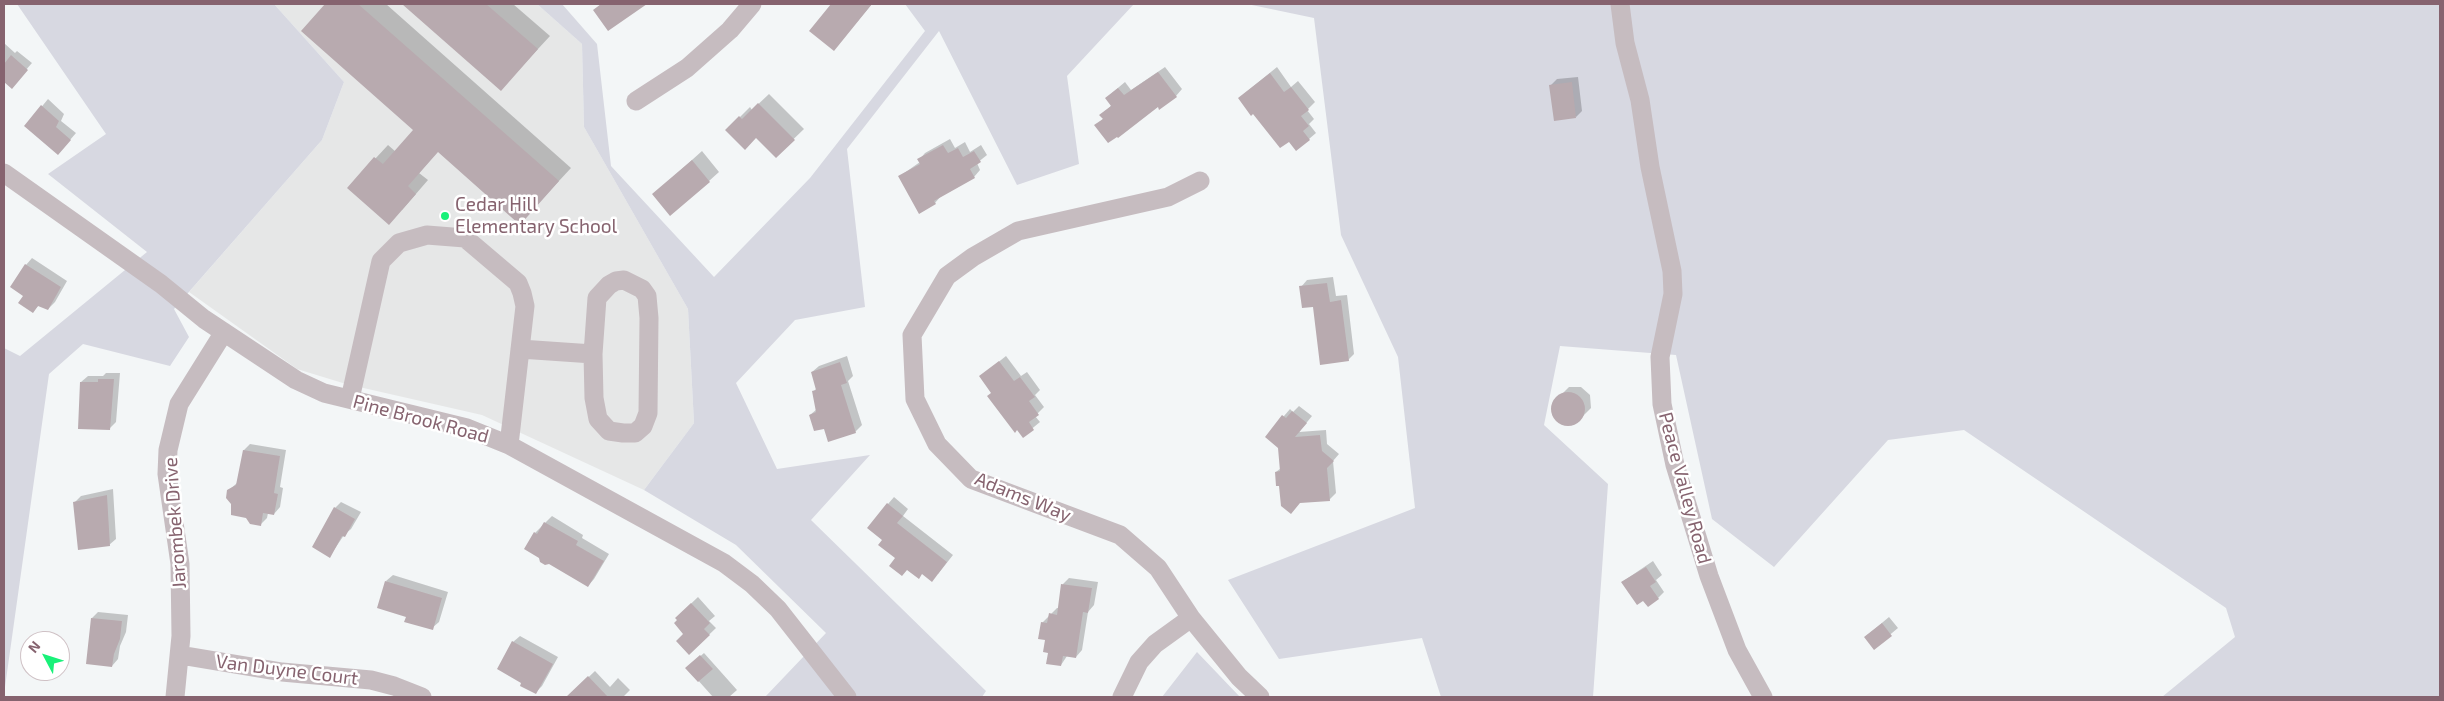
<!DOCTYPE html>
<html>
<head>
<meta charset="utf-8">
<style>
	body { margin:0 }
	#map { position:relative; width:2444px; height:701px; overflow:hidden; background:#f3f6f7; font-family:"Exo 2",sans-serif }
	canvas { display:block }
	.frame { position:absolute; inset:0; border:5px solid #86636f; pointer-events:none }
	.north { position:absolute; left:20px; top:631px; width:50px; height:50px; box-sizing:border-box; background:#fff; border:1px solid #cfc1c5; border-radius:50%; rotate:310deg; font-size:14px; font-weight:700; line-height:20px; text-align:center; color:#86636f }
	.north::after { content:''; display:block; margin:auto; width:18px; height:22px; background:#19f179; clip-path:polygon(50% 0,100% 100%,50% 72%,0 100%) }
</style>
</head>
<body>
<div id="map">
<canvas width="2444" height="701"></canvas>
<div class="frame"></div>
<div class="north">N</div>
</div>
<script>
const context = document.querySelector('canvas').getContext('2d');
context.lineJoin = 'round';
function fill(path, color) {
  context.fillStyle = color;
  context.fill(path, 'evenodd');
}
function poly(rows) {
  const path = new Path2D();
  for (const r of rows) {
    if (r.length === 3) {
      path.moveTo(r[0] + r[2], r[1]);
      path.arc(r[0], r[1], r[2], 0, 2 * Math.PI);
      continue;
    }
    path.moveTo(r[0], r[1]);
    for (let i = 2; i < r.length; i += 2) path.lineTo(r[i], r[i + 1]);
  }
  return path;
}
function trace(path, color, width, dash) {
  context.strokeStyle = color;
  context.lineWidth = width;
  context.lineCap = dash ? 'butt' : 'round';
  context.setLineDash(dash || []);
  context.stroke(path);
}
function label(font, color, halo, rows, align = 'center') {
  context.font = font + ' "Exo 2",sans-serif';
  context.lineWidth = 5;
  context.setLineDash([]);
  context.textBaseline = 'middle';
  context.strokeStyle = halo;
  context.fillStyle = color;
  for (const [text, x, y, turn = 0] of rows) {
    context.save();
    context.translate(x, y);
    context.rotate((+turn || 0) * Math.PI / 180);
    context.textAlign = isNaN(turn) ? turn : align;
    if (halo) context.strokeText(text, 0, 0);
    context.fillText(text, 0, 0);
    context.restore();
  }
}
fill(poly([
	[274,4,537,4,582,44,584,127,688,309,694,423,644,490,482,415,346,384,297,369,189,292,322,140,344,82]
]), '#e6e7e7');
fill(poly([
	[17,4,274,4,344,82,322,140,174,309,189,337,170,366,83,344,49,374,4,694,4,348,20,356,147,252,48,174,106,134],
	[537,4,562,4,597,44,611,166,714,277,810,178,925,31,905,4,1134,4,1067,76,1079,164,1017,185,939,31,847,149,865,307,795,320,736,383,777,469,870,455,811,520,986,691,982,697,765,697,826,633,736,545,644,490,694,423,688,309,584,127,582,44],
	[1247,4,2440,4,2440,697,2162,697,2235,637,2226,608,1964,430,1888,440,1774,567,1712,519,1676,355,1560,346,1544,425,1608,484,1593,697,1441,697,1422,638,1279,659,1228,580,1415,508,1398,357,1341,235,1314,18],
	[1197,652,1240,697,1162,697]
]), '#d7d8e1');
fill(poly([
	[327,4,386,4,571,168,520,223,438,151,419,173,428,180,402,210,349,187,388,145,396,152,415,130,302,31],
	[403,4,513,4,550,36,501,89],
	[833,4,872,4,834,49,811,31],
	[4,43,15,53,17,51,32,63,11,87,4,81],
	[1165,67,1182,89,1176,96,1160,108,1158,106,1096,125,1104,118,1101,115,1112,105,1107,98,1113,92,1125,82,1131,90],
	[1277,67,1291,87,1298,81,1315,102,1307,110,1314,119,1309,124,1316,133,1309,139,1289,140,1239,98],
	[1578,77,1582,111,1576,117,1550,86,1557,79],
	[769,94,804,129,776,156,756,136,727,130,750,107,752,110],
	[48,99,64,114,61,121,76,133,64,147,26,126],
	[950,139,955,148,965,142,970,152,981,145,987,155,977,163,980,170,974,177,941,196,935,203,900,176,920,162,919,160,925,153],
	[702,151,719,172,709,181,654,194],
	[32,258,67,281,55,302,48,309,39,305,33,311,25,296,26,265],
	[1333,277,1336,296,1347,295,1354,354,1348,360,1301,287,1307,280],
	[847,356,853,376,848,381,862,425,855,432,825,428,810,415,817,409,813,392,817,388,812,372,819,366],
	[1006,356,1021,376,1027,372,1040,390,1035,395,1044,407,1035,416,1040,422,1023,436,981,376],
	[106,373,120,373,116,422,109,429,81,382,88,376,103,376],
	[1569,387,1581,387,1590,395,1591,408,1575,424,1563,425,1554,416,1553,403],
	[1299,406,1312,416,1299,432,1326,430,1327,444,1339,454,1333,461,1336,493,1329,500,1280,484,1276,472,1281,468,1280,448,1266,437,1290,409,1293,412],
	[250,444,286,450,280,487,283,488,280,507,274,514,268,513,267,518,260,525,233,503,228,491,237,483,244,450],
	[113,489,116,539,109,545,74,503,81,496],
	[894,497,908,509,903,516,953,555,938,574,923,573,896,558,884,539,888,504],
	[341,502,361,512,351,529,344,535,330,556,335,508],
	[552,516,583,535,582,538,609,554,594,579,588,586,535,533],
	[1653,561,1662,575,1656,580,1664,592,1658,598,1622,582],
	[393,575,448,592,439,622,432,628,407,616,386,581],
	[1069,578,1098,582,1094,605,1088,612,1082,650,1076,657,1067,656,1061,665,1049,652,1042,623,1057,608,1059,608,1063,584],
	[698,597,715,616,709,621,716,628,689,654,685,634,676,618],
	[98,612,128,615,126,632,120,646,118,659,112,666,92,618],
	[1889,617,1898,628,1874,648,1865,637],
	[520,636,558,657,542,686,535,693,513,642],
	[704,653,737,690,729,697,713,697,687,668],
	[595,671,610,687,618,678,630,690,623,697,577,697,572,693]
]), '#0003');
fill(poly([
	[325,4,358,4,559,181,520,225,438,152,408,186,416,194,389,225,347,188,374,157,383,164,413,130,301,31],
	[402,4,486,4,538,49,501,91],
	[601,4,647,4,608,31,593,10],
	[831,4,872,4,834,51,809,31],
	[11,55,28,70,12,89,4,82,4,64],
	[1158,72,1177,97,1159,110,1158,107,1118,138,1117,137,1108,143,1094,125,1103,119,1099,115,1111,106,1105,98,1118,88,1124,95],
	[1270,73,1284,92,1291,87,1309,110,1301,116,1309,126,1303,131,1310,140,1296,151,1289,142,1280,148,1253,114,1251,116,1238,98],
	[1572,82,1576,118,1554,121,1549,85],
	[758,103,795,140,776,158,756,138,745,150,725,130,739,116,742,119],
	[41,105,59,121,56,127,71,140,58,155,24,126],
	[943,145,948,153,958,148,963,157,974,151,981,162,970,169,975,178,934,201,936,204,919,214,898,176,920,164,917,159],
	[692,160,710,182,670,216,652,194],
	[25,264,61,287,48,310,38,306,33,313,18,303,23,296,10,287],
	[1327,283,1330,302,1341,300,1349,361,1320,365,1313,307,1302,308,1299,286],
	[999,361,1014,381,1020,377,1035,397,1029,401,1039,415,1029,422,1034,430,1023,438,1017,430,1015,433,987,396,991,393,979,376],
	[840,362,847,383,841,385,856,433,828,442,824,429,814,431,809,415,816,412,812,391,816,390,811,372],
	[98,379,114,379,110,430,78,429,80,382,98,382],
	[1568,409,17],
	[1292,411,1307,423,1295,437,1320,435,1322,451,1334,461,1327,468,1330,501,1300,503,1291,514,1281,506,1279,486,1276,486,1275,472,1280,471,1278,448,1265,437,1282,415,1286,418],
	[243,450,280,456,274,493,278,494,274,515,263,513,261,526,250,524,246,518,231,515,231,504,226,498,227,490,236,485],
	[107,495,110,546,78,550,73,502],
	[887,503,903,516,897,523,947,562,932,582,922,574,919,579,907,570,902,576,889,566,895,558,878,545,882,540,867,528],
	[334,507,355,519,345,537,342,536,330,558,312,547],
	[544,522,578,541,576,545,604,561,588,587,549,564,545,565,540,562,539,558,524,549,534,532,537,534],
	[1646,567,1656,582,1650,586,1659,599,1648,607,1643,601,1637,605,1621,582],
	[385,581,442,598,433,630,404,622,406,617,377,608],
	[1061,584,1092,588,1088,613,1083,612,1076,658,1063,656,1061,666,1046,664,1048,653,1043,652,1045,640,1038,639,1041,622,1047,623,1049,613,1057,615],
	[691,603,710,623,704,629,710,635,689,655,676,641,683,634,674,623,677,620,675,618],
	[91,618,122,621,120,639,114,654,112,667,86,664],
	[1882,623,1892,636,1874,650,1864,637],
	[512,641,553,664,536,694,520,686,521,683,497,669],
	[700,655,713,669,698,682,685,668],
	[588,676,608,697,566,697]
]), '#b8aaaf');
trace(poly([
	[1620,4,1625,43,1640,100,1650,167,1672,271,1673,294,1660,357,1662,404,1675,465,1709,576,1737,650,1763,697],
	[636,101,687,68,730,30,752,4],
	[4,173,161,284,204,319,296,380,324,393,467,428,509,445,724,563,752,584,778,609,847,697],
	[1200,181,1168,197,1018,231,973,257,947,276,912,335,915,399,937,444,971,479,1120,535,1158,568,1191,618,1239,677,1260,697],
	[624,280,642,289,647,296,649,318,648,413,643,426,635,433,623,433,609,431,598,419,594,398,593,354,597,298,609,285,616,281,624,280],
	[520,349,593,354],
	[350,399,381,261,399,243,427,235,465,238,518,283,522,293,525,306,509,445],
	[180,655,282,672,371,680,394,686,422,697],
	[175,697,181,636,180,564,167,474,168,450,179,404,224,332],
	[1122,697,1139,662,1155,644,1191,618]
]), '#c6bcc0', 19);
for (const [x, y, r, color] of [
	[445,216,5,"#19f179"]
]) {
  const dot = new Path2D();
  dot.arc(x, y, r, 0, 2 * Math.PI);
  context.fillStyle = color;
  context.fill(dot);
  trace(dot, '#fff', 2);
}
label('19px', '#86636f', '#fff', [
	["Cedar Hill",455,205],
	["Elementary School",455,227]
], 'left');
label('19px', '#86636f', '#fff', [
	["Pine Brook Road",421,419,15],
	["Peace Valley Road",1685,488,75],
	["Adams Way",1023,497,22],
	["Jarombek Drive",175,523,-94],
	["Van Duyne Court",287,670,7]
]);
</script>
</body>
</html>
